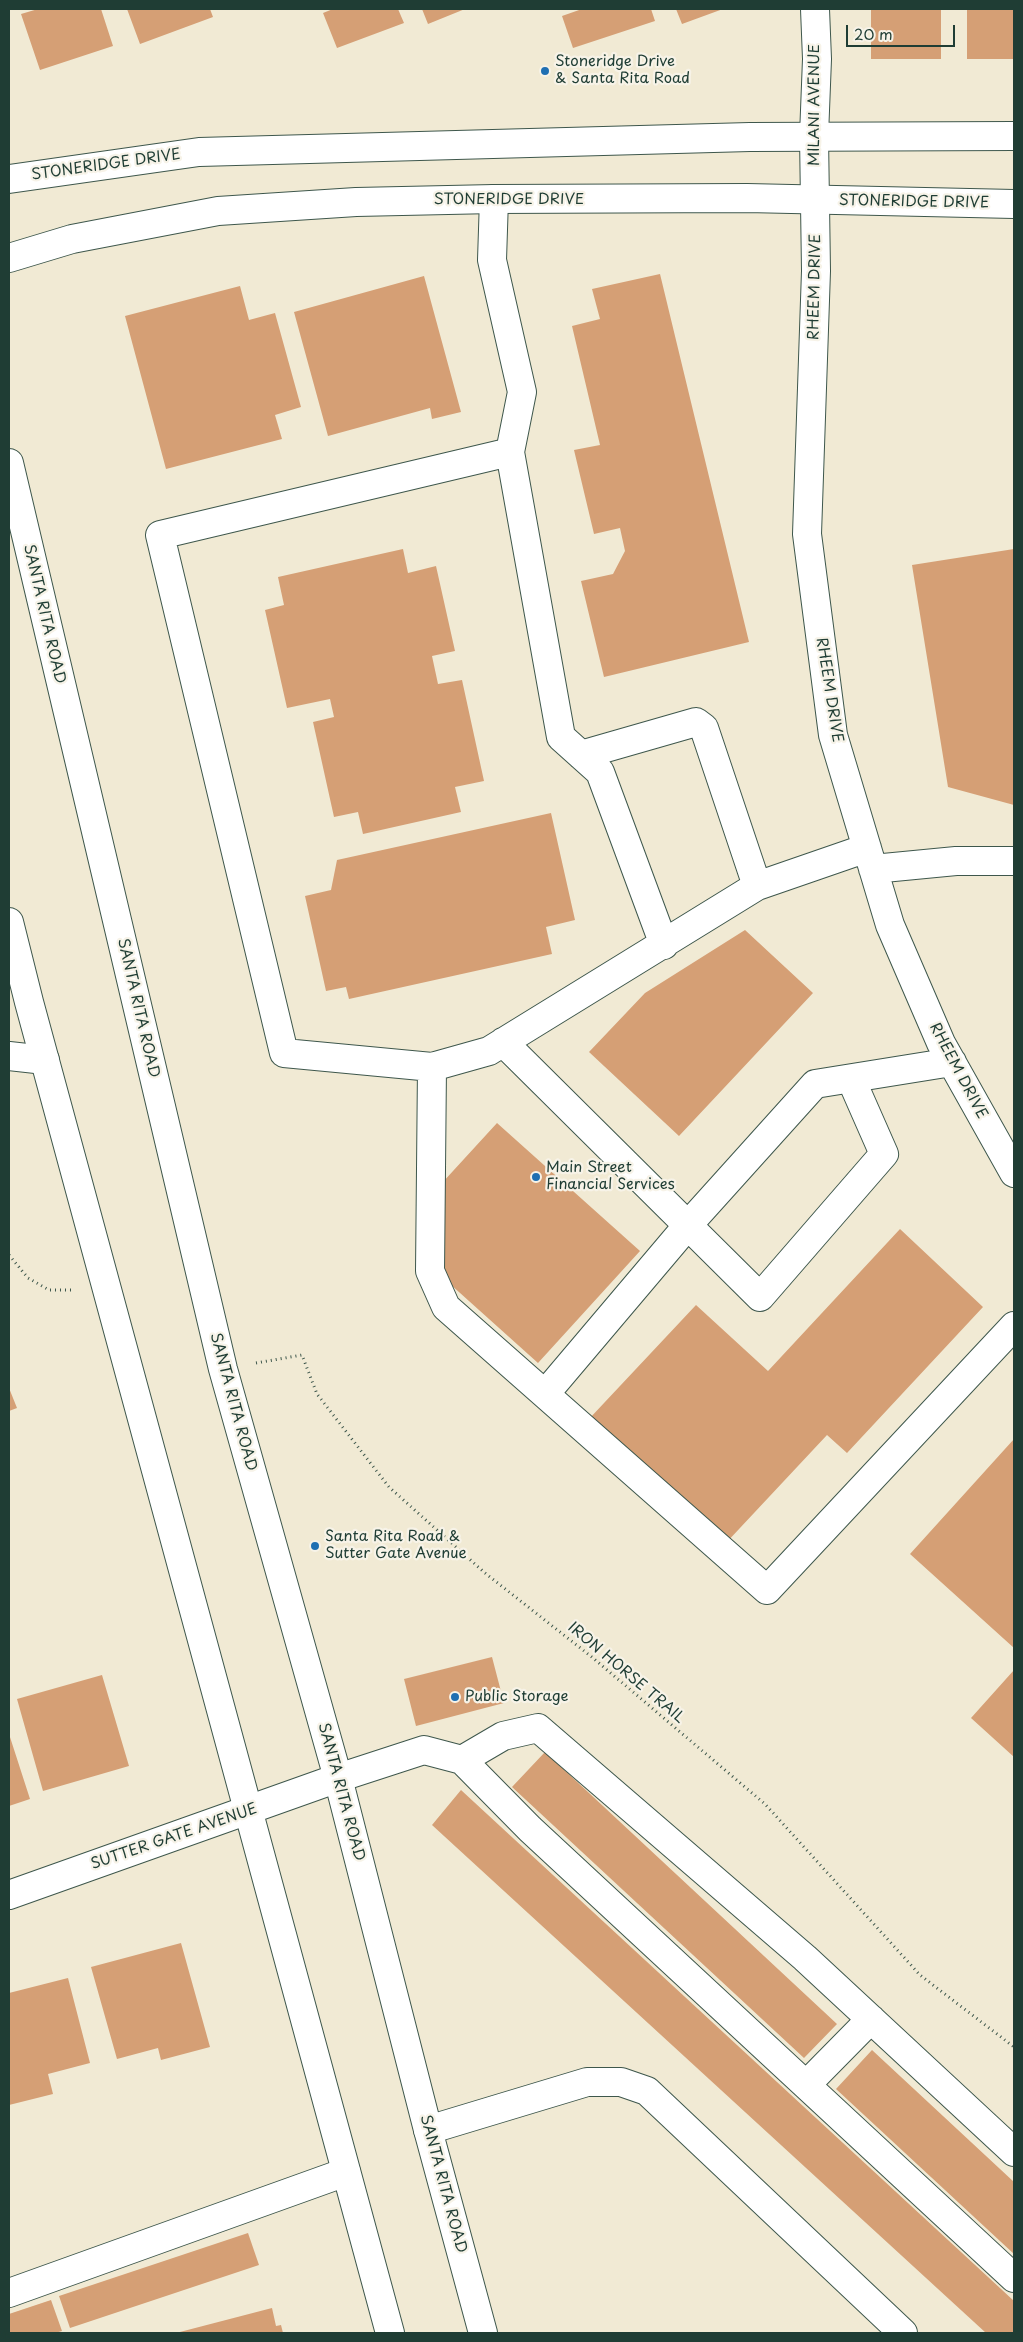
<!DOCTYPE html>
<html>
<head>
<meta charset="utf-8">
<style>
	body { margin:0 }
	#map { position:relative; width:1023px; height:2342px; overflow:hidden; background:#f1ead4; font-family:"Playpen Sans",sans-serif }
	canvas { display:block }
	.frame { position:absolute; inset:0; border:10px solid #1f3d34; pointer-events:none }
	.scale { position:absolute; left:846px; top:25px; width:109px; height:22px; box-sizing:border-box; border:2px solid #1f3d34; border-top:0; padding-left:6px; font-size:15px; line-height:18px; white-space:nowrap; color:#1f3d34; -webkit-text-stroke:4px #f7f3e8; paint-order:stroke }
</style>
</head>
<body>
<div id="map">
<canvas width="1023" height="2342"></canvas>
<div class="frame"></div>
<div class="scale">20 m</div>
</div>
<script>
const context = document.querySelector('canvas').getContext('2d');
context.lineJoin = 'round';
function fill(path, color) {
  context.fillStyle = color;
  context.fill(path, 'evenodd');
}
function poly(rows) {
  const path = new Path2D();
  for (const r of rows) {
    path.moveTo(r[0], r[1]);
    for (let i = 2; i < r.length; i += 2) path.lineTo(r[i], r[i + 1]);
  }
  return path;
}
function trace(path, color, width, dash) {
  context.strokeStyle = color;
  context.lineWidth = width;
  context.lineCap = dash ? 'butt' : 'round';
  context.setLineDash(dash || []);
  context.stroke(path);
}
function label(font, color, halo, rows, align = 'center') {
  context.font = font + ' "Playpen Sans",sans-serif';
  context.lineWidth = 4.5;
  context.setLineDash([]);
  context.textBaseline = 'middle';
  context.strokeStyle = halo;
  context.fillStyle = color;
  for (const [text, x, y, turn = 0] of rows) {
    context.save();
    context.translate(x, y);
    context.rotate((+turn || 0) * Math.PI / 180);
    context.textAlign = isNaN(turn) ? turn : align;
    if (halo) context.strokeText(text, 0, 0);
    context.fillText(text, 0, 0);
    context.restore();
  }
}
fill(poly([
	[38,9,101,9,113,46,40,70,21,14],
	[127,9,210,9,213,17,140,44],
	[333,9,398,9,404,23,337,48,323,13],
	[422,9,465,9,428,24],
	[582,9,651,9,655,21,573,48,562,16],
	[676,9,723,9,682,24],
	[871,9,941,9,941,59,871,59],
	[967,9,1014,9,1014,59,967,59],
	[660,274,749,642,604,677,581,581,613,574,625,551,620,528,594,534,574,450,600,445,572,326,600,319,592,289],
	[424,276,461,412,432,419,430,408,328,436,294,312],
	[240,286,249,320,275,313,301,407,275,415,282,439,166,469,125,316],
	[403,549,408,573,436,566,455,651,432,656,438,684,462,680,484,781,455,787,461,812,363,834,358,812,334,817,313,722,334,717,330,699,287,708,265,610,284,605,278,577],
	[1014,549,1014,805,948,787,912,565],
	[551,813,575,920,546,927,552,954,349,999,346,987,326,991,305,896,331,890,337,860],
	[745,930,813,993,679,1136,589,1052,645,993],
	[497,1123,640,1251,538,1363,440,1275,442,1183],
	[900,1229,983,1307,847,1453,827,1435,725,1544,589,1419,696,1305,768,1371],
	[9,1388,17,1408,9,1411],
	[1014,1439,1014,1648,910,1554],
	[492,1657,504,1703,416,1726,404,1679],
	[1014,1670,1014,1757,971,1718],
	[102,1675,129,1766,43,1791,17,1699],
	[9,1734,30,1799,9,1806],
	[545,1752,837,2024,804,2058,512,1787],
	[461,1790,1014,2301,1014,2333,986,2333,432,1825],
	[181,1943,210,2047,161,2060,158,2048,117,2059,91,1967],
	[68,1978,90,2063,48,2074,53,2094,9,2105,9,1993],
	[872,2050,1014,2182,1014,2254,836,2089],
	[248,2233,259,2265,70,2328,59,2296],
	[51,2300,62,2331,55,2333,9,2333,9,2314],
	[272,2308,276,2326,281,2325,283,2333,176,2333]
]), '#d59f75');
const minor = poly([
	[815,9,817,59,814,136,816,271,807,534,833,735,890,925,941,1043,1014,1173],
	[494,199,492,260,522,392,510,452,561,737,600,772,664,945],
	[510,452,160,535,284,1053,432,1067,489,1051,757,886,867,848],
	[581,755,696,722,704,728,757,886],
	[873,869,956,861,1014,861],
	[503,1042,760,1297,884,1154,851,1079],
	[9,1056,45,1060],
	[432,1067,430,1271,446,1307,767,1590,1014,1326],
	[545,1394,688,1225,815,1084,952,1062],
	[462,1760,503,1736,538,1728,805,1958,1014,2152],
	[9,1895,338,1778,424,1750,462,1760,530,1829,1014,2278],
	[806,2085,871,2019],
	[428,2130,587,2082,621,2082,647,2091,903,2333],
	[9,2293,346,2172]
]);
const major = poly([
	[9,179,199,152,750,137,1014,136],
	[9,258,72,239,218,211,356,202,494,199,747,198,1014,204],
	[9,463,223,1369,338,1778,428,2130,483,2333],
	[9,922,29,1002,390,2333]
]);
trace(minor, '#3e574c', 30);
trace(major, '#3e574c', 30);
trace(poly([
	[9,1255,28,1278,49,1290,74,1290],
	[256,1363,302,1355,317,1394,389,1487,485,1573,593,1658,765,1804,920,1975,1014,2047]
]), '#3e574c', 3, [1, 4]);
trace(minor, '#fff', 28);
trace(major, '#fff', 28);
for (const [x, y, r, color] of [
	[545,71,5,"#1f6fb2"],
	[536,1177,5,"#1f6fb2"],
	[315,1546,5,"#1f6fb2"],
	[455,1697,5,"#1f6fb2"]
]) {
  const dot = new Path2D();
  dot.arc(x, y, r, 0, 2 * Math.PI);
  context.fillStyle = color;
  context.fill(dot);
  trace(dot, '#f7f3e8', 2);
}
label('15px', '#1f3d34', '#f7f3e8', [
	["Stoneridge Drive",555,62],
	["& Santa Rita Road",555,79],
	["Main Street",546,1168],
	["Financial Services",546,1185],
	["Santa Rita Road &",325,1537],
	["Sutter Gate Avenue",325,1554],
	["Public Storage",465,1697]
], 'left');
label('15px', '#1f3d34', '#f7f3e8', [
	["MILANI AVENUE",815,105,-90],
	["STONERIDGE DRIVE",106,165,-8],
	["STONERIDGE DRIVE",509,200],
	["STONERIDGE DRIVE",914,202,1],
	["RHEEM DRIVE",815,287,-89],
	["SANTA RITA ROAD",44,614,77],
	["RHEEM DRIVE",829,690,81],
	["SANTA RITA ROAD",138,1008,77],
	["RHEEM DRIVE",958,1071,62],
	["SANTA RITA ROAD",233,1402,75],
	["IRON HORSE TRAIL",626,1673,40],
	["SANTA RITA ROAD",341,1792,75],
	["SUTTER GATE AVENUE",174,1837,-19],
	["SANTA RITA ROAD",443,2184,75]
]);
</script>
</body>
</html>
